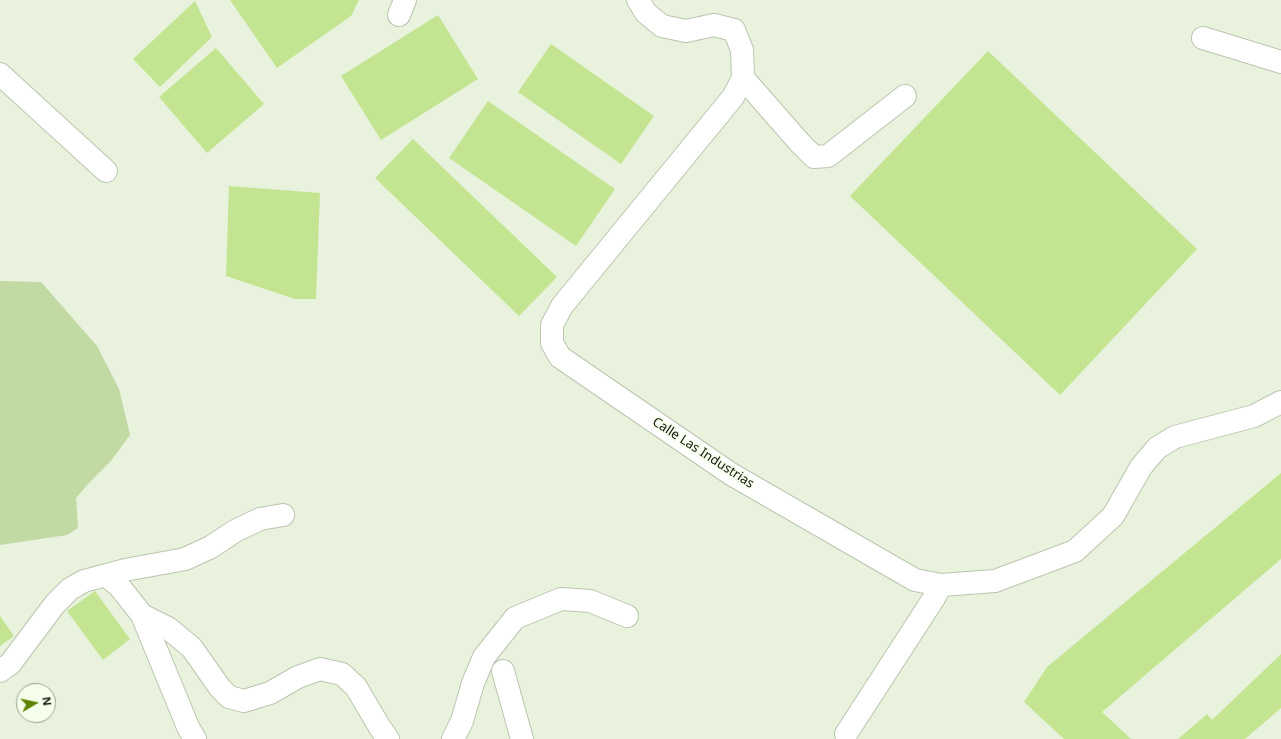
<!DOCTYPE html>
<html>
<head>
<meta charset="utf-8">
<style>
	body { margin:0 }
	#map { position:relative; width:1281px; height:739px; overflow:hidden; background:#e8f2dc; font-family:"Noto Sans",sans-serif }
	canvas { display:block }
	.north { position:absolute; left:16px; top:683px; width:40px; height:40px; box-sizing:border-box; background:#f5ffe9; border:1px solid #9ba392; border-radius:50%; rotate:81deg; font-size:11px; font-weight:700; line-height:16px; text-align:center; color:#141810 }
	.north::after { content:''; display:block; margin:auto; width:14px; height:18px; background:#5d8200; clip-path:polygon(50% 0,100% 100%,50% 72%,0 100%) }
</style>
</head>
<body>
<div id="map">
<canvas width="1281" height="739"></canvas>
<div class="north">N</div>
</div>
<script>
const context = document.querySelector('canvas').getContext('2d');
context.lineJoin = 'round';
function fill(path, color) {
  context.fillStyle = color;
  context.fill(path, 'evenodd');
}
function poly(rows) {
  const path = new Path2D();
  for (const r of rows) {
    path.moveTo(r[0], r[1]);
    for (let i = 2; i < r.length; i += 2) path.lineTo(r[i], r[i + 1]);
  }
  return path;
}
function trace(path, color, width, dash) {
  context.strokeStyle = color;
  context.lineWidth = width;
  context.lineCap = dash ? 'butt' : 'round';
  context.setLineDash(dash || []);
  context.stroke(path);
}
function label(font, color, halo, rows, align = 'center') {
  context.font = font + ' "Noto Sans",sans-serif';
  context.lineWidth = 3.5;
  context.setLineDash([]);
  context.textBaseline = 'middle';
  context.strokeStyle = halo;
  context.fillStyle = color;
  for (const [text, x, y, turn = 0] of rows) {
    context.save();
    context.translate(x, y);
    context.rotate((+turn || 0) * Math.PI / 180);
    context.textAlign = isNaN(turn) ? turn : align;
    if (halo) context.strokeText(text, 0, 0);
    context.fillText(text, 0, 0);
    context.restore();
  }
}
fill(poly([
	[0,281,41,282,97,346,119,389,130,435,110,462,89,483,76,498,78,528,67,535,0,545]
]), '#c1d9a3');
fill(poly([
	[230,0,359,0,351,16,277,68],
	[195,1,212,37,160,87,133,59],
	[438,15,478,79,381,140,341,76],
	[551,44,654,116,621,164,518,92],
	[216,48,264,104,207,153,159,97],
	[988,51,1197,249,1060,395,850,196],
	[488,101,615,189,576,246,449,158],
	[413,139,557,277,519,316,375,178],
	[229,186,320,193,316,299,295,299,226,276],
	[1281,473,1281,559,1102,712,1131,739,1064,739,1024,702,1047,667],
	[95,591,130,639,103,660,67,611],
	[0,616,14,636,0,646],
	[1281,654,1281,708,1245,739,1178,739,1207,714,1212,720]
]), '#c3e592');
const minor = poly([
	[638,0,646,13,662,26,686,31,714,25,734,30,742,50,743,78,733,97,562,306,552,325,552,343,560,357,731,474,915,580,941,585,995,581,1075,551,1113,516,1141,467,1157,448,1175,437,1254,416,1281,402],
	[399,15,405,0],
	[1203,38,1281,62],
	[0,74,106,171],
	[743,78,800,143,814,157,828,156,905,96],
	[107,576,119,586,142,615,168,628,192,648,220,688,229,697,244,701,270,693,298,677,320,669,342,674,356,687,379,726,388,739],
	[142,615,188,727,195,739],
	[0,671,10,664,55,604,70,589,84,581,125,570,185,559,211,547,235,531,260,519,283,515],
	[503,671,522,739],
	[846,734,934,598,941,585],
	[453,739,462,721,473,683,484,657,515,618,561,599,590,601,627,616]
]);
trace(minor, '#bbc5b0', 24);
trace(minor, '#fff', 22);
label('13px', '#141810', '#f5ffe9', [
	["Calle Las Industrias",703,453,33]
]);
</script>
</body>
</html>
